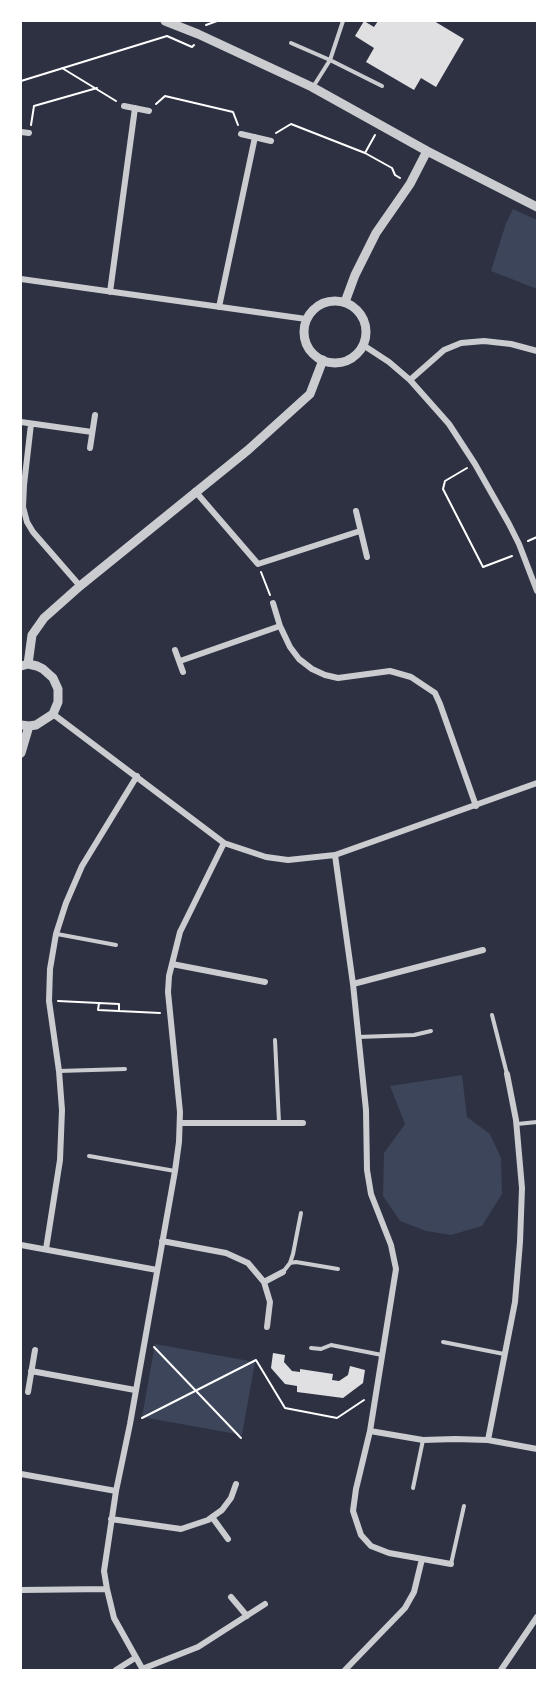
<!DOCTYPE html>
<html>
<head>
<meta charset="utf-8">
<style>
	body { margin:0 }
	#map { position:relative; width:558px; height:1691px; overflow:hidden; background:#2d3142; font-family:"DejaVu Sans",sans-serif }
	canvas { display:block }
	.frame { position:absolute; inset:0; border:22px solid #fff; pointer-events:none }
</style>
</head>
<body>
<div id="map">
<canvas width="558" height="1691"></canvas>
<div class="frame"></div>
</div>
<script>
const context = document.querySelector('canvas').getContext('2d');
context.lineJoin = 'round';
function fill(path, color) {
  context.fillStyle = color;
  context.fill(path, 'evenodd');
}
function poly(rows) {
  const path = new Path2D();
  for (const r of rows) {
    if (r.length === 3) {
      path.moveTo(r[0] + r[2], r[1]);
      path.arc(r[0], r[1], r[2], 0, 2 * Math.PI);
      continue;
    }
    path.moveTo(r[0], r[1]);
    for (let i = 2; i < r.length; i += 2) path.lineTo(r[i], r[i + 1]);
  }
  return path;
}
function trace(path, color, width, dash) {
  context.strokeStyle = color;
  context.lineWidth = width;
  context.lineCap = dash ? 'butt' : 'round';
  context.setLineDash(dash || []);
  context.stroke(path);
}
fill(poly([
	[513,209,537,220,537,289,491,271,506,223],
	[462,1075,467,1117,490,1134,501,1158,502,1194,482,1226,451,1235,426,1231,400,1221,383,1196,384,1153,405,1124,390,1086],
	[155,1344,255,1362,242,1435,142,1417]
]), '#3c4559');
fill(poly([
	[364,21,374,27,378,21,434,21,464,39,436,87,421,78,414,90,366,62,374,48,355,36],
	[273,1353,285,1355,284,1362,292,1371,300,1372,300,1369,333,1374,332,1380,339,1381,348,1375,350,1366,365,1370,363,1383,343,1398,297,1392,297,1386,285,1384,271,1368]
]), '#e0e0e3');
trace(poly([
	[206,25,217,21],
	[62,68,116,101],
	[21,81,167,36,192,47,194,45],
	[156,104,165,96,233,112,238,125],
	[31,125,34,106,97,88],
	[276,133,291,124,365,153,392,168,395,175,400,178],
	[365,153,375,135],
	[467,468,445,481,443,489,483,567,512,556],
	[528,541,537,537],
	[261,572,270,595],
	[58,1001,119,1004,119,1011],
	[99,1003,98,1010,160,1013],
	[154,1347,241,1438],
	[142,1418,256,1360,285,1408,337,1418,364,1400]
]), '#fff', 2);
trace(poly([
	[291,43,330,60,382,86],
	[313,87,330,60,343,21],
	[57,934,116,945],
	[492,1015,507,1074],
	[358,1037,414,1035,431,1031],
	[275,1040,279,1122],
	[59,1071,125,1069],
	[517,1124,537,1122],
	[89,1156,175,1171],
	[290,1263,296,1262,338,1269],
	[283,1272,290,1263,293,1254,301,1213],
	[443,1342,504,1354],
	[311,1348,321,1349,331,1345,382,1355],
	[413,1488,423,1440],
	[451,1564,464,1506]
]), '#caccd0', 4);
trace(poly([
	[124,106,149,111],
	[21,132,29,133],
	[241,134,271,141],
	[21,279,306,319],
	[110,292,135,108],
	[219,307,255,137],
	[363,345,389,362,410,380,449,424,475,464,509,524,519,544,537,591],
	[410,380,444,350,461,343,484,341,511,344,537,351],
	[21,422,92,432],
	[31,424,24,485,23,507,27,522,33,532,80,586],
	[90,448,95,415],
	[195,491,258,564,360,531],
	[356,511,367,557],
	[273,603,280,626,290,647,299,659,312,669,325,675,338,678,390,671,411,677,435,693,440,704,476,806],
	[175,650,183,672],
	[180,661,280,626],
	[53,714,224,843,266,857,288,860,335,855,537,783],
	[335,855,353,984,366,1110,367,1170,371,1194,391,1245,396,1269,370,1431,356,1489,353,1511,361,1535,371,1546,389,1553,451,1564],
	[172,964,265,982],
	[353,984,483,950],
	[180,1123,303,1123],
	[162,1241,226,1253,248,1263,264,1282,270,1302,267,1327],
	[21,1245,157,1270],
	[46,1249,60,1160,62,1110,59,1071,49,1001,50,969,56,934,66,903,82,866,137,776],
	[264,1282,283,1272],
	[31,1371,135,1390],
	[28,1392,35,1350],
	[370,1431,423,1440,455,1439,488,1440,537,1449],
	[488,1440,515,1302,520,1242,522,1188,516,1120,507,1074],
	[21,1474,116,1491],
	[212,1517,228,1539],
	[111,1519,181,1529,208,1520,222,1510,231,1498,236,1484],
	[21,1590,107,1589],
	[231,1597,247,1616],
	[142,1669,198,1647,265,1604],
	[116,1670,135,1658],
	[143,1670,114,1618,107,1589,104,1571,116,1491,130,1424,175,1171,179,1142,180,1112,168,992,169,976,180,932,224,843],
	[345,1670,405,1608,414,1592,422,1559],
	[501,1670,537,1617]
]), '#caccd0', 6);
trace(poly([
	[165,21,198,34,312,87,427,151,537,207],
	[335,332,31],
	[345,302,355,275,376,233,410,184,427,151],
	[28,664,32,635,44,618,80,586,248,450,310,394,323,360],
	[21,666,28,664,37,666,43,669,53,678,58,689,58,702,53,714,36,725,29,726,21,725],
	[21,753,29,726]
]), '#caccd0', 9);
</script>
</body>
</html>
